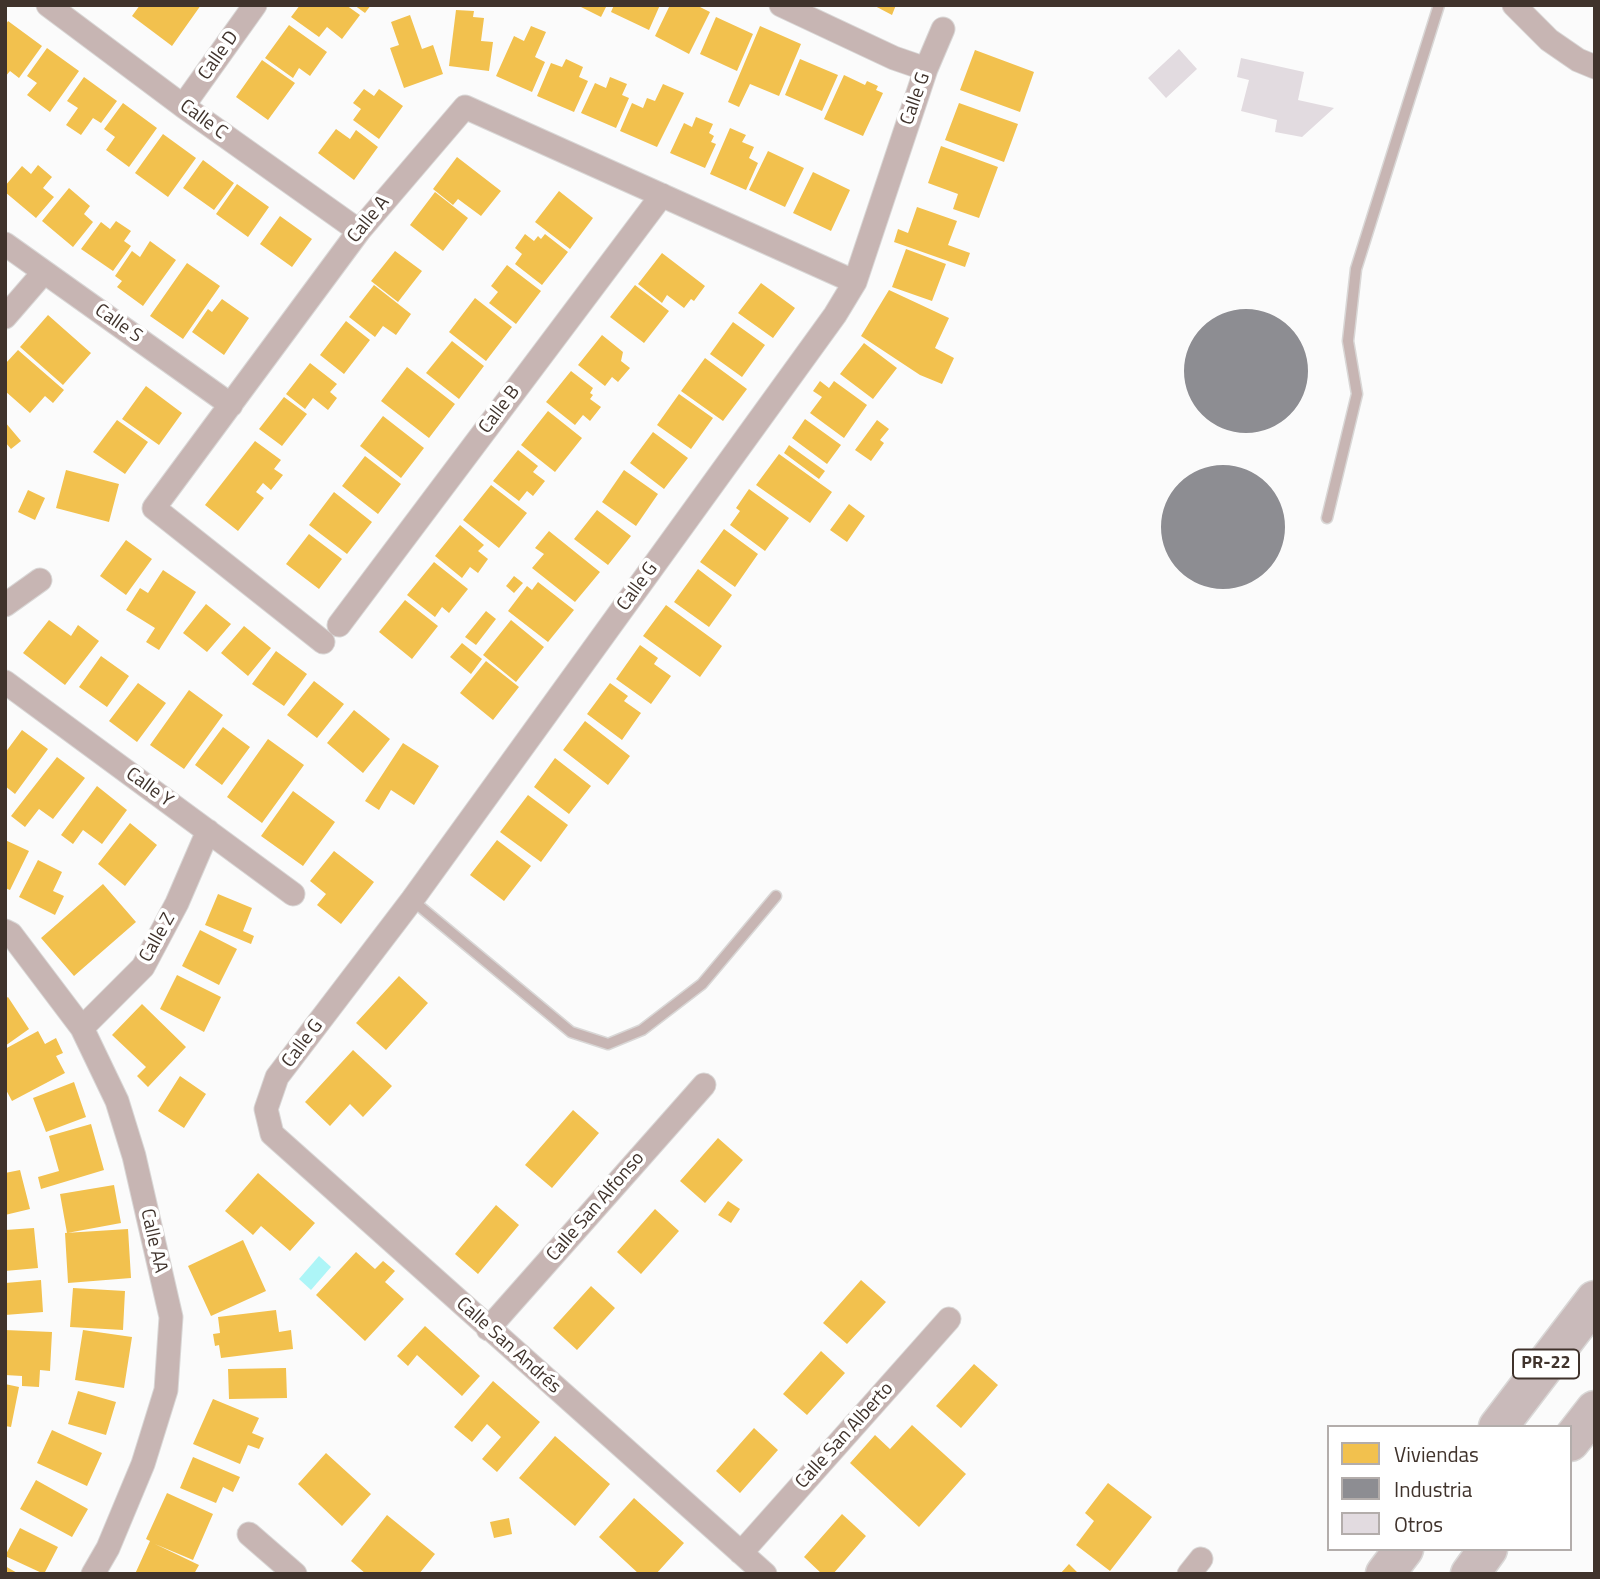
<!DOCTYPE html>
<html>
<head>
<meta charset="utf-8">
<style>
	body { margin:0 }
	#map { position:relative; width:1600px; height:1579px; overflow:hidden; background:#fbfbfb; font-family:"Titillium Web",sans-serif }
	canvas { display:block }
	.frame { position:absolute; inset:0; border:7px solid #40332c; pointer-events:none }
	.legend { position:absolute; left:1327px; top:1425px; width:245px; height:126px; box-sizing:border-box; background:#fff; border:2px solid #b3adab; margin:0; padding:9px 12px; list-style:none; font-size:21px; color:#40332c }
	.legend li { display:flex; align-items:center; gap:14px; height:35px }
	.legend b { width:35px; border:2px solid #b3adab }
</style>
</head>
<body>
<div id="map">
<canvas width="1600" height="1579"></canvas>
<div class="frame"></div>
<ul class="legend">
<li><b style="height:19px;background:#f2c14e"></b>Viviendas</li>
<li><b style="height:19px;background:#8d8d92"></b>Industria</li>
<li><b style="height:19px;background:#e2dbe0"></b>Otros</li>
</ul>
</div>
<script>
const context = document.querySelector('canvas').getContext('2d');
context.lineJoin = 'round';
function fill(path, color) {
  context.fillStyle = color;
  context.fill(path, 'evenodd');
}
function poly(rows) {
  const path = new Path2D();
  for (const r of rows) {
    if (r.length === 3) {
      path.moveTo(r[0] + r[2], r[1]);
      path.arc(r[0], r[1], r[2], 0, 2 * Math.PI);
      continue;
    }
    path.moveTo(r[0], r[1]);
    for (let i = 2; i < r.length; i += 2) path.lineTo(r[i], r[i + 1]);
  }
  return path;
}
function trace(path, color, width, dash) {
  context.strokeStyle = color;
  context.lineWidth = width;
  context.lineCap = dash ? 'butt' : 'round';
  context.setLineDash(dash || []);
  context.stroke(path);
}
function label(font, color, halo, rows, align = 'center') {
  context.font = font + ' "Titillium Web",sans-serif';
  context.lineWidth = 7;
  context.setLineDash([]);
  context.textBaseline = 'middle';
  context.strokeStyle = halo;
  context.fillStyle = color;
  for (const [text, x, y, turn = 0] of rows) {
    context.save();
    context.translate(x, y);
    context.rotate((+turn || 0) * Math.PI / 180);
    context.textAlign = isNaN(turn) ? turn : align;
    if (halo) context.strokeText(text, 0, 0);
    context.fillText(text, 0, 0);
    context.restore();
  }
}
fill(poly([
	[319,1256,331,1267,311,1290,299,1279]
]), '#adf5f7');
fill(poly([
	[140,5,201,5,172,46,132,16],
	[300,5,346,5,360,15,342,39,327,27,319,37,291,17],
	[354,5,371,5,365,13],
	[577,5,607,5,601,17],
	[614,5,660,5,649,30,611,12],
	[670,5,696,5,710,12,689,54,655,36],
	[873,5,896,5,892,15],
	[456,10,474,11,473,17,484,18,481,41,493,42,489,71,449,66],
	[410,15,422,49,433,45,443,74,404,88,390,48,399,45,391,22],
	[716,17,753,34,737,71,700,54],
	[8,21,42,46,19,78,10,71,5,77,5,26],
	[289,25,327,52,310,76,299,68,293,78,265,58],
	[531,26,546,32,535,57,545,62,532,92,496,76,514,36,524,41],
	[760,26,801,44,779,96,750,84,739,107,728,102],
	[47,48,79,71,50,112,27,95,37,83,27,76],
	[975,50,1034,72,1020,112,960,90],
	[566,59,583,67,579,77,588,81,574,112,537,96,551,63,562,67],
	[800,59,838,75,822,111,785,95],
	[262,60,295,83,268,120,236,97],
	[844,75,865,85,867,81,878,86,876,90,883,93,863,136,824,119],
	[84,77,117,101,101,123,93,118,81,135,66,125,78,108,67,101],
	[610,77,627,84,622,95,629,98,616,128,581,113,595,83,606,88],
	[663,84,684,93,657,147,620,131,632,103,643,108,647,98,655,101],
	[364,89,374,96,379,89,403,106,379,139,353,120,361,109,353,103],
	[123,103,157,128,129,167,106,150,115,137,104,129],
	[959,103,1018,124,1004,162,945,140],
	[696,117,713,124,709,133,714,136,711,142,716,144,705,168,670,153,684,123,692,127],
	[730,128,746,135,742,142,754,147,749,158,758,163,746,190,710,174],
	[336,129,350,139,356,130,378,147,354,180,318,153],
	[163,134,196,158,168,197,135,173],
	[941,146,998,167,979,218,953,209,958,194,928,183],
	[768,151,804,168,785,207,749,190],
	[457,157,501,191,481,216,458,199,453,205,433,189],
	[203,160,234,183,214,210,183,188],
	[38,165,52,177,43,188,54,197,36,218,5,192,5,186,22,166,31,174],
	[813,172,850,190,831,231,793,213],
	[237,184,269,207,248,237,216,214],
	[69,188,90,206,84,214,93,222,73,247,42,221],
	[559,191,593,218,570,249,535,222],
	[435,192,468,218,443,251,410,225],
	[917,207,957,221,948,245,970,253,965,267,894,242,898,229,908,233],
	[280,216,312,239,292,267,260,244],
	[116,221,131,231,124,241,131,246,113,271,81,249,101,222,110,229],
	[525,234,534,241,538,236,541,239,545,234,568,252,542,285,515,264,522,254,515,248],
	[150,241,176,260,143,306,117,287,122,281,115,276,132,251,140,257],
	[906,249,946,264,932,301,892,287],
	[395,251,422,271,398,302,371,281],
	[662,253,705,286,694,301,691,299,684,308,667,295,662,303,638,284],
	[187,263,220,286,183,339,150,316],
	[507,265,541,291,516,324,489,303,498,292,491,286],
	[761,283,795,308,773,338,738,313],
	[374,285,411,314,396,335,383,326,375,337,349,317],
	[635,285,669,311,644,343,610,317],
	[889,290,949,318,935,348,954,358,942,384,920,375,861,336],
	[475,298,512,327,486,361,449,332],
	[222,299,249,318,224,355,192,332,208,309,212,312],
	[48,315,91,353,63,385,20,347],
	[346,321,370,340,344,374,320,355],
	[733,322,765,345,742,377,710,354],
	[602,335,623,352,621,361,630,368,618,382,612,377,605,386,578,365],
	[452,341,484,366,459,399,426,373],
	[864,343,897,368,873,399,840,374],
	[18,350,64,390,53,403,45,396,30,413,5,391,5,364],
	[705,358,747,389,723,421,681,391],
	[310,363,337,384,330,392,337,398,328,410,313,398,305,409,286,394],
	[407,367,455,404,429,438,381,401],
	[571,371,593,388,590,393,593,395,590,399,601,407,590,421,583,415,575,425,546,402],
	[820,381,829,388,834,381,867,405,844,438,810,413,822,397,813,391],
	[146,386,182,413,159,445,122,419],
	[679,394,713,418,691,449,657,425],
	[284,397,307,414,282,446,259,429],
	[548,411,582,438,555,472,521,445],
	[383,416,424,448,401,478,360,446],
	[805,419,841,445,827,464,792,438],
	[117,420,148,442,125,474,93,452],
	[877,420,889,429,880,440,884,443,871,461,855,450],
	[5,422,21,441,11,449,5,442],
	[653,432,688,458,664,489,630,463],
	[255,441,281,460,274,469,283,475,271,490,263,483,256,492,264,498,238,531,205,505],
	[789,445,825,471,819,479,784,453],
	[518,450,538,466,533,472,545,481,533,496,527,491,519,501,493,481],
	[779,454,832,492,810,523,756,485],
	[365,456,401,484,378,514,342,486],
	[66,470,119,484,109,522,56,508],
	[624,470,658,494,636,526,602,502],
	[491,485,527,513,499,548,463,520],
	[749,489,789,518,765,551,730,525,740,511,736,508],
	[28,490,45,498,35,520,18,512],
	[334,492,372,522,347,554,309,525],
	[849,504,865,516,847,542,830,530],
	[597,510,631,536,608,565,574,539],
	[460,525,484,545,478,551,488,559,478,573,470,567,462,578,435,556],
	[724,529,758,554,735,587,700,562],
	[549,531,600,572,575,602,532,568,544,554,535,548],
	[309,534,342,559,319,589,286,564],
	[126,540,152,559,126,595,100,576],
	[434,562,468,589,449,613,442,607,435,617,407,595],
	[698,569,732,595,709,627,674,602],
	[163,570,196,592,159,650,146,642,155,628,126,610,140,588,148,593],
	[514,576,523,583,514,593,506,586],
	[538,582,574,610,548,642,508,611,527,586,532,590],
	[405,600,438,626,412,659,379,632],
	[206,604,231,624,207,652,183,633],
	[666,605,722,646,700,677,643,636],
	[486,611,496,619,476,645,465,637],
	[49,620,71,636,78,625,99,641,65,685,23,653],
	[511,620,544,647,516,682,483,655],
	[244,626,271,648,248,676,221,653],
	[462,643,482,659,471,674,450,657],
	[640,645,658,658,654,664,671,676,651,704,616,679],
	[276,651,307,674,284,706,252,684],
	[101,656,129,676,107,707,79,687],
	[486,661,519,687,493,720,460,693],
	[314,681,344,704,317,738,287,715],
	[138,683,166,703,137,742,109,721],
	[610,683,628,696,624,701,641,713,622,740,587,714],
	[189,690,223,715,184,769,150,745],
	[354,710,390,739,363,773,327,743],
	[585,721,630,756,608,785,563,750],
	[223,727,250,747,222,785,195,765],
	[22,730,48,749,15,794,5,786,5,753],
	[268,739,304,765,262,823,227,797],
	[403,743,439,766,414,805,391,790,379,810,365,801],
	[57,757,85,778,53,819,39,809,25,827,11,816],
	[555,758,591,786,569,814,534,787],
	[97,786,127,810,102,844,83,830,73,844,61,835],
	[293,791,335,822,303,866,261,836],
	[528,795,568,825,541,862,500,832],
	[130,823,157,845,125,886,98,864],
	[5,840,29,851,10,890,5,888],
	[497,840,531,866,504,901,470,875],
	[334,851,374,882,341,924,317,905,326,894,310,881],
	[38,860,62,872,53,891,64,896,55,915,19,897],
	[103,884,136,922,74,976,41,938],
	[218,894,252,908,243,931,254,936,251,944,205,925],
	[200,930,237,949,219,985,182,966],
	[177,975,221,997,204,1032,160,1009],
	[399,976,428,1003,386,1050,356,1023],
	[8,997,29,1029,5,1046,5,999],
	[142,1004,186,1047,148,1087,137,1076,146,1067,112,1035],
	[38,1031,45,1044,56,1038,63,1053,56,1056,65,1073,12,1101,5,1088,5,1049],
	[353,1050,392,1086,363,1117,350,1104,330,1126,305,1102],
	[180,1076,206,1094,184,1128,158,1111],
	[74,1082,86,1117,46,1132,33,1098],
	[573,1110,599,1133,552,1188,525,1165],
	[91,1124,104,1170,41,1189,38,1177,59,1171,49,1136],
	[718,1138,743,1160,705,1203,680,1181],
	[20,1170,30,1209,5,1215,5,1173],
	[258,1173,315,1223,290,1251,261,1226,253,1235,225,1211],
	[114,1185,121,1223,67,1233,60,1194],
	[728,1201,740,1209,731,1223,718,1215],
	[496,1205,519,1225,478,1274,455,1254],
	[655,1209,679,1231,641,1274,617,1252],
	[34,1228,38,1268,5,1271,5,1230],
	[128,1229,131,1278,68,1283,65,1233],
	[243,1240,266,1291,211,1316,188,1266],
	[356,1252,375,1269,383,1261,395,1271,385,1282,404,1299,365,1341,316,1295],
	[41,1280,43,1312,5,1315,5,1283],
	[861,1280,886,1302,847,1344,823,1323],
	[591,1286,615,1308,577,1350,553,1328],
	[73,1288,125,1291,123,1330,70,1327],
	[276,1310,279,1332,291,1330,293,1349,221,1358,219,1345,215,1346,213,1334,220,1333,218,1317],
	[425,1326,480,1376,462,1396,417,1355,408,1366,397,1356],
	[5,1330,52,1332,50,1371,40,1370,39,1387,22,1386,22,1376,5,1375],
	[83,1330,132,1337,124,1388,75,1380],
	[821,1351,845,1373,807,1415,783,1394],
	[974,1364,998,1385,961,1428,936,1406],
	[286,1368,287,1398,229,1399,228,1369],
	[493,1381,540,1422,497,1472,482,1459,501,1437,487,1424,472,1442,454,1427],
	[5,1384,19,1387,11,1427,5,1426],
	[78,1391,116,1402,106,1435,68,1424],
	[213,1399,259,1418,252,1433,264,1438,259,1449,248,1445,240,1464,193,1444],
	[912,1425,966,1474,919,1527,850,1463,875,1435,890,1449],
	[754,1428,778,1450,740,1493,716,1471],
	[52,1430,102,1453,87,1486,37,1463],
	[555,1436,610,1484,575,1526,519,1478],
	[326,1453,371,1494,342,1526,298,1484],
	[193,1457,240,1477,233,1492,223,1487,216,1503,180,1488],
	[36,1480,88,1509,72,1537,20,1509],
	[1108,1483,1152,1517,1110,1571,1076,1545,1094,1521,1085,1513],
	[167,1493,213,1514,193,1560,155,1544,199,1565,194,1574,135,1574,150,1541,146,1539],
	[634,1498,684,1543,656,1574,639,1574,599,1537],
	[842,1514,866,1536,833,1574,822,1574,804,1557],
	[387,1515,435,1554,419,1574,366,1574,351,1561],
	[509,1518,512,1534,494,1538,490,1522],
	[20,1528,58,1547,44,1574,5,1556],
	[1069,1564,1079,1574,1060,1574],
	[5,1566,19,1574,5,1574]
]), '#f2c14e');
fill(poly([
	[1246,371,62],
	[1223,527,62]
]), '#8d8d92');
fill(poly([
	[1179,49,1197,69,1166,98,1148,78],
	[1241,58,1304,72,1298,100,1334,108,1302,137,1275,132,1277,120,1241,111,1249,80,1237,77]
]), '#e2dbe0');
const lane = poly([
	[1327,518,1357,394,1348,341,1356,269,1439,5],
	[412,900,571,1032,608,1044,642,1030,702,984,776,896]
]);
const street = poly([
	[48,5,183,106,359,231],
	[781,5,894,58,926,69],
	[1514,5,1549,40,1578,60,1595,67],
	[183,106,255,5],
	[5,244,231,405],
	[5,317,44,272],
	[5,605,40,580],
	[339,625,662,195],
	[323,642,154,508,359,231,465,107,855,282],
	[5,682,293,894],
	[5,931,11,934,82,1028,117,1101,134,1156,171,1317,166,1390,143,1464,108,1548,93,1574],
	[82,1028,143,967,177,903,208,831],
	[488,1329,704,1085],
	[249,1534,295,1574],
	[741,1553,949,1319],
	[765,1574,272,1134,266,1109,277,1077,412,900,835,315,855,282,926,69,943,29],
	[1189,1574,1201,1559]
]);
const highway = poly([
	[1498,1427,1595,1300],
	[1570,1442,1595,1410],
	[1385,1574,1404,1549],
	[1470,1574,1488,1549]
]);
trace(lane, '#d9d7d6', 13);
trace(street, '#d9d7d6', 25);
trace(highway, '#d9d7d6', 41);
trace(lane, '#c7b5b3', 10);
trace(street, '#c7b5b3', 23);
trace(highway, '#c9baba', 38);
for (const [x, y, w] of [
	[1546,1364,66]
]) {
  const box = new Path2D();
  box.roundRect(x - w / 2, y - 14.5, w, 29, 5);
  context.fillStyle = '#fff';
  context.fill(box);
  trace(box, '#40332c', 2);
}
label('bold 18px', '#40332c', null, [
	["PR-22",1546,1364]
]);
label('19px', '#40332c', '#fff', [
	["Calle D",219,56,-55],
	["Calle G",916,99,-71],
	["Calle C",203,120,36],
	["Calle A",369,220,-51],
	["Calle S",118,324,35],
	["Calle B",500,410,-53],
	["Calle G",638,587,-54],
	["Calle Y",149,788,36],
	["Calle Z",158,938,-61],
	["Calle G",303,1044,-53],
	["Calle San Alfonso",596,1207,-49],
	["Calle AA",153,1241,77],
	["Calle San Andrés",508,1346,42],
	["Calle San Alberto",845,1436,-48]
]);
</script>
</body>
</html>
